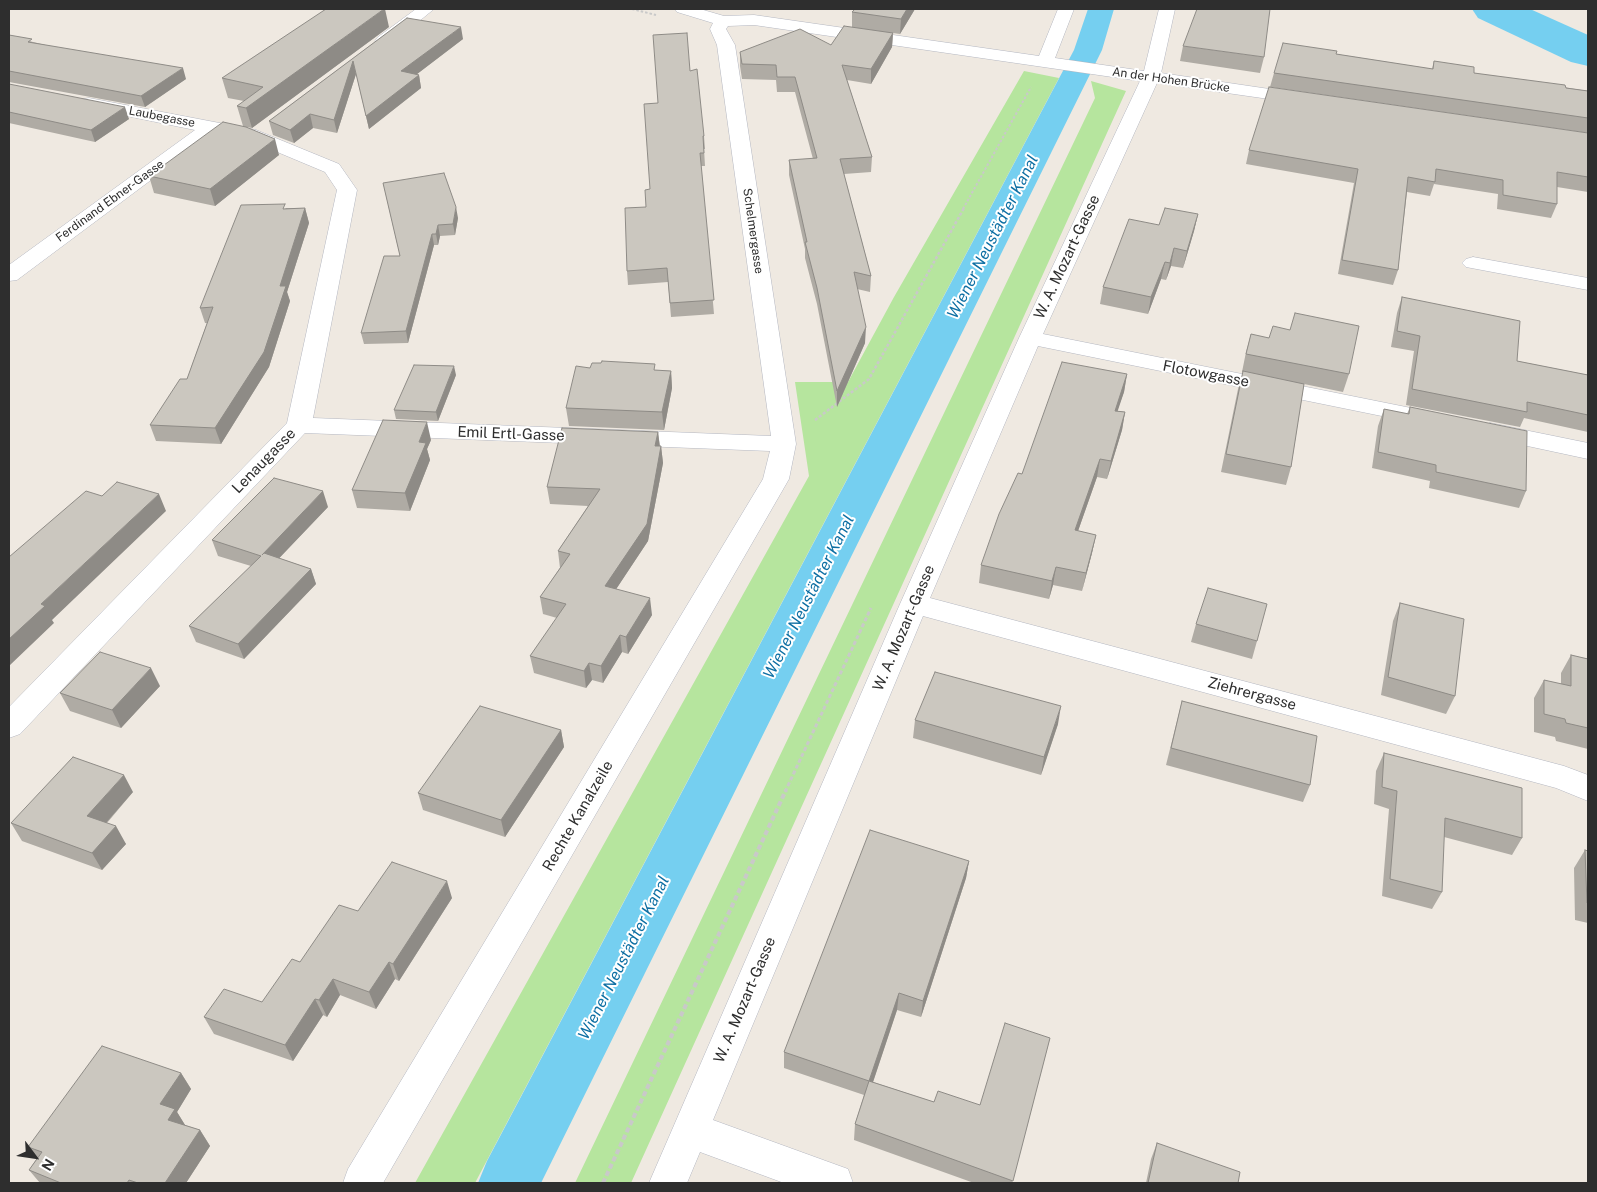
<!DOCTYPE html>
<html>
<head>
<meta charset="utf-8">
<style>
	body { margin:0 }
	#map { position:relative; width:1597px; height:1192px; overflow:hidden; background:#efe9e1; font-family:"Public Sans",sans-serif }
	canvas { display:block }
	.frame { position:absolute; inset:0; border:10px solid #2e2e2e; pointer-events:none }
	.north { position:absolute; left:10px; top:1132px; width:50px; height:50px; -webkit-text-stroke:4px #fff; paint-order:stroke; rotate:121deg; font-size:14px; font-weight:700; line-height:20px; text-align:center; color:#2e2e2e }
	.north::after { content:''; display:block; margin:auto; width:18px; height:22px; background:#2e2e2e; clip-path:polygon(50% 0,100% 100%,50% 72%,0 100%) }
</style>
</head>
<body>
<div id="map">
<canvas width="1597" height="1192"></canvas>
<div class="frame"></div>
<div class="north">N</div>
</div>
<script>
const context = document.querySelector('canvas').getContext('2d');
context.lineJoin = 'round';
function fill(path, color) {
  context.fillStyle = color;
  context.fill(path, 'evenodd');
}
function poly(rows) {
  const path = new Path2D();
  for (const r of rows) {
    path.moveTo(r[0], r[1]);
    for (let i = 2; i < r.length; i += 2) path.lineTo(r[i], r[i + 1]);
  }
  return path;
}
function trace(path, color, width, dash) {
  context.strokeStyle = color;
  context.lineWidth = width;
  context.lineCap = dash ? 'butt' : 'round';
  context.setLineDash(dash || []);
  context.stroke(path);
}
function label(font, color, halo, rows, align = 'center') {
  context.font = font + ' "Public Sans",sans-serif';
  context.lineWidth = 4;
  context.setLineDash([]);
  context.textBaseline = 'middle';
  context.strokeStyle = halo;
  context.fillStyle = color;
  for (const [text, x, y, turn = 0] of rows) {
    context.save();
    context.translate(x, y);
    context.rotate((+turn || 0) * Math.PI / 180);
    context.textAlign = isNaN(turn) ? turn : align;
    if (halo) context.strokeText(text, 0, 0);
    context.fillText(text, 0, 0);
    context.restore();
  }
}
fill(poly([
	[1024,71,1059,78,475,1183,415,1183,809,476,795,382,848,382,894,297],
	[1091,81,1126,91,631,1183,575,1183,1095,98]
]), '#b6e59e');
fill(poly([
	[1088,9,1114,9,1102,50,541,1183,478,1183,487,1161,1074,50,1088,9]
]), '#75cff0');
fill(poly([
	[1472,9,1530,9,1588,35,1588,66,1571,62,1478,18,1472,9]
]), '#75cff0');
const minor = poly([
	[416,9,434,9,390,45,378,45,375,41,378,37,416,9],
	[675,9,700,9,724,16,754,15,1039,56,1058,9,1074,9,1055,58,1144,71,1159,9,1175,9,1161,73,1310,95,1313,99,1310,103,1304,104,1157,83,1043,334,1421,410,1430,412,1433,417,1430,422,1421,424,1038,346,930,598,1564,766,1588,775,1588,801,1556,788,923,616,713,1120,848,1169,853,1183,784,1183,700,1152,687,1183,649,1183,900,604,1019,338,1140,81,754,25,728,26,726,29,735,45,796,444,789,479,383,1183,343,1183,348,1169,763,479,770,451,305,433,20,734,9,738,9,707,287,423,337,190,325,172,251,141,214,133,17,280,9,281,9,265,195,130,83,107,80,103,83,99,89,98,256,130,339,164,357,190,313,418,771,436,717,45,710,29,713,23,677,12,675,9],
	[1473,257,1588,278,1588,290,1466,267,1462,263,1466,259,1473,257],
	[1490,423,1588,443,1588,459,1481,436,1478,431,1481,426,1490,423]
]);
trace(minor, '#b4b7c1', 1);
trace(poly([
	[632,9,656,15],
	[963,209,1031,87]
]), '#c9c9c9', 2, [2.5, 2]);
trace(poly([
	[815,420,869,379,964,208]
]), '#c9c9c9', 2.5, [3, 2]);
trace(poly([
	[785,792,871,608]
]), '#c9c9c9', 3, [4, 2.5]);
trace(poly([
	[603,1183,786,790]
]), '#c9c9c9', 4, [5, 3]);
fill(minor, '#fff');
fill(poly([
	[855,9,915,9,900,34,893,33,892,47,871,84,847,80,872,157,871,172,844,174,871,276,870,292,857,289,865,343,837,407,817,304,805,258,805,249,789,175,789,160,813,159,795,92,777,92,776,80,742,79,740,66,740,52,831,45,852,27,852,12],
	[407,18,463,39,417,74,419,75,421,88,369,129,356,74,337,133,313,128,294,143,273,135,269,121],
	[389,27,252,128,247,127,279,155,215,206,154,193,149,176,243,126,237,106,244,101,228,98,222,78],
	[9,35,33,42,186,79,145,107,9,82],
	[1183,46,1264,57,1260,73,1180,61],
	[1336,54,1432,69,1434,61,1474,73,1588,91,1588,133,1270,87,1274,73],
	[690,71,704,136,705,149,704,149,705,166,701,166,714,314,671,317,668,282,628,285,627,271,646,207,650,189,658,103],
	[9,84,129,119,95,142,9,123],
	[1588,133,1588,192,1557,187,1557,204,1551,218,1497,209,1498,194,1434,184,1430,196,1407,192,1398,270,1393,285,1338,274,1354,183,1246,164,1249,150],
	[383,183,458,218,455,235,440,236,438,245,434,245,408,343,364,344,361,333,400,256],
	[286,208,305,208,309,223,287,292,290,301,269,367,221,444,156,441,150,425,187,379,207,323,205,323,200,308],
	[1198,214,1194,231,1183,268,1171,266,1166,280,1161,279,1148,314,1100,304,1103,287,1159,225],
	[1402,297,1517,361,1588,375,1588,432,1524,418,1520,427,1406,405,1414,351,1391,347,1397,313],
	[1251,334,1349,374,1343,392,1304,384,1291,467,1286,485,1221,472,1238,389,1243,372,1242,372,1246,352],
	[590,368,671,371,672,388,664,430,569,426,566,408],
	[1127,374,1124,392,1117,411,1125,412,1122,430,1107,479,1097,477,1078,531,1096,535,1092,553,1082,591,1053,585,1049,599,979,583,981,565,1022,474],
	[456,375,438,421,396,419,394,410],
	[1410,407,1526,491,1519,508,1429,488,1430,481,1372,468,1378,426,1384,409,1407,414],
	[658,432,660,446,661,446,663,463,648,541,616,589,652,615,628,654,622,652,603,683,592,680,586,688,534,673,530,656,557,618,543,614,540,597,560,568,558,551,588,506,550,504,547,487],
	[431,440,427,449,430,460,410,511,357,508,352,490],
	[328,507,279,558,311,569,316,584,244,659,196,642,189,626,251,566,218,556,212,540],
	[1400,603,1455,696,1446,714,1381,695,1393,621],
	[1196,624,1257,641,1252,659,1191,642],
	[1571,655,1588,659,1588,749,1556,741,1555,737,1534,732,1534,698,1544,680,1561,684,1561,673],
	[160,686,121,728,70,711,60,693],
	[1182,701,1310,785,1303,802,1166,765],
	[915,720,1058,724,1041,775,913,738],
	[561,730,564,747,505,837,423,810,418,793],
	[1384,753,1522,838,1512,855,1444,837,1442,892,1432,909,1382,896,1389,809,1374,804,1376,771],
	[133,792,107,823,126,844,102,870,22,841,11,823],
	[1585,850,1588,851,1588,923,1575,920,1574,868],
	[969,861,966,878,921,1017,897,1010,873,1082,934,1102,980,1105,1050,1038,1012,1183,974,1183,854,1140,855,1124,864,1095,784,1068,784,1052],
	[452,898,399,981,395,979,376,1009,340,995,327,1017,323,1015,293,1061,214,1034,204,1017,262,1002,300,962,358,911],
	[181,1073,191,1089,177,1112,185,1125,200,1130,210,1146,186,1183,40,1183,29,1170,37,1158,28,1147],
	[1157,1143,1238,1183,1146,1183,1151,1159]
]), '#afaba4');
fill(poly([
	[384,9,385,9,389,27,252,128,246,108],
	[907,9,915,9,900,34,901,19],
	[461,27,463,39,404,84,401,71],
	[893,33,892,47,871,84,871,69],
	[353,61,356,74,337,133,334,120],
	[183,68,186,79,145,107,141,96],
	[419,75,421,88,369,129,366,116],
	[125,107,129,119,95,142,91,130],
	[310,114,313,128,294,143,290,130],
	[275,139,279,155,215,206,210,189],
	[456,207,458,218,455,235,453,224],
	[305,208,309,223,287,292,290,301,269,367,221,444,215,428,280,286],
	[1198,214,1194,231,1183,268,1187,251],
	[438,225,440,236,438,245,436,234],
	[432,234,434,245,408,343,406,331],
	[1174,248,1171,266,1166,280,1170,263],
	[1165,262,1161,279,1148,314,1151,297],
	[866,327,865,343,837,407,837,391],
	[454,366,456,375,438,421,436,412],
	[671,371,672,388,664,430,662,412],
	[1127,374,1124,392,1112,428,1115,411],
	[1125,412,1122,430,1107,479,1111,461],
	[427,422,431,440,427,449,430,460,410,511,405,493,419,442],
	[658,432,660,449,655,446],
	[661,446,663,463,648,541,607,603,605,586],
	[1100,459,1097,477,1072,548,1075,530],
	[323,491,328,507,267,571,262,555],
	[159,494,166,511,52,620,54,623,9,666,9,639,41,604],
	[1096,535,1092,553,1082,591,1086,573],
	[1056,567,1053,585,1049,599,1052,581],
	[311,569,316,584,244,659,238,644],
	[650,598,652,615,628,654,626,637],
	[620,635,622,652,603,683,601,666],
	[589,663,592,680,586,688,584,671],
	[151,668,160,686,121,728,112,710],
	[1061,706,1058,724,1041,775,1044,757],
	[561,730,564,747,505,837,501,820],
	[124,775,133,792,97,833,87,816],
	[116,826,126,844,102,870,92,853],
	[969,861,966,878,921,1017,923,1001],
	[447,881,452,898,399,981,393,964],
	[389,962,395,979,376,1009,369,992],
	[333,979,340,995,327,1017,319,1000],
	[899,993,897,1010,868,1097,869,1081],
	[315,999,323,1015,293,1061,285,1045],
	[181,1073,191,1089,177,1112,185,1125,179,1135,168,1120,160,1104],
	[200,1130,210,1146,186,1183,165,1183]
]), '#8e8b86');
const building = poly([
	[326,9,384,9,246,108,237,106,263,87,222,78,326,9],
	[855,9,907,9,901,19,852,12,855,9],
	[1197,9,1270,9,1264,57,1183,46,1197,9],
	[407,18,461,27,401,71,419,75,366,116,353,61,334,120,310,114,290,130,269,121,407,18],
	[844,26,893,33,871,69,842,65,872,157,840,159,871,276,854,272,866,327,837,391,817,288,805,242,807,242,789,160,817,158,795,77,777,77,776,65,742,64,740,52,800,29,831,45,844,26],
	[687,33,690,71,697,69,704,136,703,136,704,153,700,153,714,300,670,303,667,268,627,271,625,208,646,207,645,190,650,189,644,104,658,103,653,35,687,33],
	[9,35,32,39,28,42,183,68,141,96,9,71,9,35],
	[1283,43,1337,51,1336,54,1433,69,1434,61,1474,67,1474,73,1565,85,1566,88,1588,91,1588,118,1274,73,1283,43],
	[9,84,125,107,91,130,9,112,9,84],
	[1269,87,1588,133,1588,177,1557,172,1557,204,1503,195,1503,180,1436,169,1435,182,1408,177,1398,270,1342,260,1358,169,1249,150,1269,87],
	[223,122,246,127,275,139,210,189,149,176,223,122],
	[444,173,456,207,453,224,438,225,436,234,432,234,406,331,361,333,384,256,400,256,383,183,444,173],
	[285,204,283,209,305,208,280,286,286,286,264,352,215,428,150,425,180,379,187,379,213,307,200,308,241,205,285,204],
	[1165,208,1198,214,1187,251,1174,248,1170,263,1165,262,1151,297,1103,287,1129,219,1159,225,1165,208],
	[1402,297,1520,321,1517,361,1588,375,1588,415,1527,402,1527,412,1412,389,1420,336,1397,331,1402,297],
	[1295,313,1359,326,1349,374,1246,354,1251,334,1269,338,1273,326,1290,330,1295,313],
	[602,361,655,364,654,370,671,371,662,412,566,408,576,366,590,368,592,363,601,363,602,361],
	[1062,362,1127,374,1115,411,1125,412,1111,461,1100,459,1075,530,1096,535,1086,573,1056,567,1052,581,981,565,999,514,1018,473,1022,474,1062,362],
	[414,365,454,366,436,412,394,410,414,365],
	[1243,371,1304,384,1291,467,1226,454,1243,371],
	[1410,407,1527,431,1526,491,1436,472,1436,465,1378,452,1384,409,1409,414,1410,407],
	[383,420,427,422,419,442,426,443,405,493,352,490,383,420],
	[562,428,658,432,655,446,661,446,647,524,605,586,650,598,626,637,620,635,601,666,589,663,584,671,530,656,566,604,540,597,570,554,558,551,600,489,547,487,562,428],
	[274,478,323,491,262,555,264,553,311,569,238,644,189,626,261,556,212,540,274,478],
	[117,482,159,494,41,604,45,606,9,639,9,557,86,491,102,496,117,482],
	[1208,588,1267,604,1257,641,1196,624,1208,588],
	[1400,603,1464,619,1455,696,1388,677,1400,603],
	[100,652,151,668,112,710,60,693,100,652],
	[1571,655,1588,659,1588,728,1566,723,1565,719,1544,714,1544,680,1571,686,1571,655],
	[935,672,1061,706,1044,757,915,720,935,672],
	[1182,701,1317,736,1310,785,1171,748,1182,701],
	[480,706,561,730,501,820,418,793,480,706],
	[1384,753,1522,788,1522,838,1445,818,1442,892,1390,879,1397,791,1382,787,1384,753],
	[73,757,124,775,87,816,116,826,92,853,11,823,73,757],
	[870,830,969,861,923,1001,899,993,869,1081,784,1052,870,830],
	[1585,850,1588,851,1588,903,1587,903,1585,850],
	[392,862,447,881,393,964,389,962,369,992,333,979,319,1000,315,999,285,1045,204,1017,224,989,262,1002,292,959,300,962,339,905,358,911,392,862],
	[1005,1023,1050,1038,1013,1181,855,1124,869,1081,934,1102,938,1091,980,1105,1005,1023],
	[102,1046,181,1073,160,1104,175,1109,168,1120,200,1130,165,1183,138,1183,129,1180,127,1183,61,1183,29,1170,42,1152,28,1147,102,1046],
	[1157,1143,1240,1172,1238,1183,1148,1183,1157,1143]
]);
fill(building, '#cbc7bf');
trace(building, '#8e8b86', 1);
label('12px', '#2e2e2e', '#fff', [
	["An der Hohen Brücke",1171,80,8],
	["Laubegasse",162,117,11],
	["Ferdinand Ebner-Gasse",110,201,-36],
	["Schelmergasse",753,231,82]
]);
label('15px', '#2e2e2e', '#fff', [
	["W. A. Mozart-Gasse",1067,257,-65],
	["Flotowgasse",1206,374,11],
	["Emil Ertl-Gasse",511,434,2],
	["Lenaugasse",264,461,-46],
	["W. A. Mozart-Gasse",904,628,-67],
	["Ziehrergasse",1252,694,15],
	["Rechte Kanalzeile",578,816,-60],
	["W. A. Mozart-Gasse",745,1000,-67]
]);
label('italic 16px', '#0d6fa3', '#fff', [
	["Wiener Neustädter Kanal",993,237,-63],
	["Wiener Neustädter Kanal",809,597,-63],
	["Wiener Neustädter Kanal",624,958,-63]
]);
</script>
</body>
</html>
